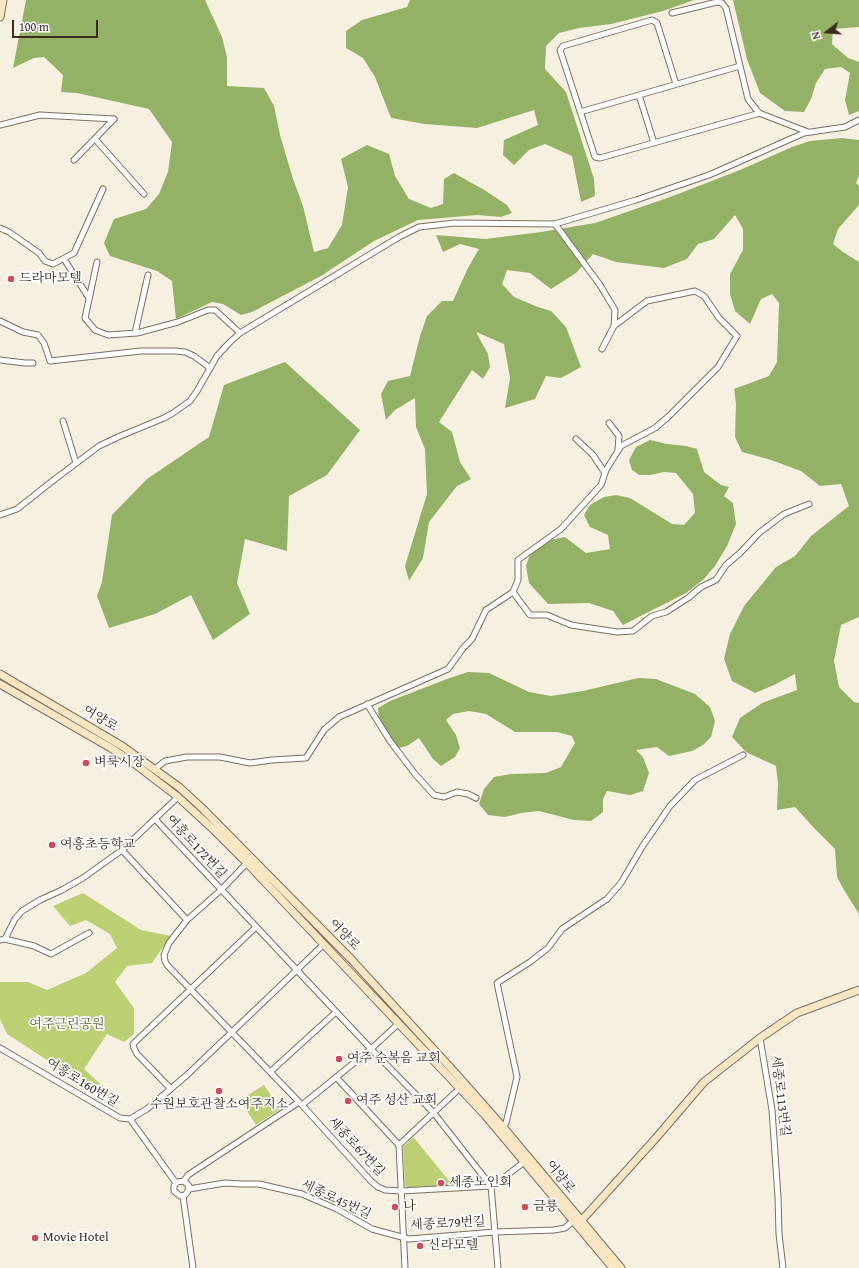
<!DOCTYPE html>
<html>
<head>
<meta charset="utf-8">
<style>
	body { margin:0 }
	#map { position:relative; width:859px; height:1268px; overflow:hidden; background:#f6f0e0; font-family:"Gentium Book Plus",serif }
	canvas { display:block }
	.north { position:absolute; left:807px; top:12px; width:40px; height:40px; -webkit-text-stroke:3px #fff; paint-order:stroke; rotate:253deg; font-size:11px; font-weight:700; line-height:16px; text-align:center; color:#3b2a1e }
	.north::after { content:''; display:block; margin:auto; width:14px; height:18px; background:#3b2a1e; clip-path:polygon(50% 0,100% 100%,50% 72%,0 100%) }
	.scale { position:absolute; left:12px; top:20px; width:86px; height:18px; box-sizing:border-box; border:2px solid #3b2a1e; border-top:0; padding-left:5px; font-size:12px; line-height:14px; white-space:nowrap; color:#3b2a1e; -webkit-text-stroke:3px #fff; paint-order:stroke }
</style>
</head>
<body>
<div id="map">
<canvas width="859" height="1268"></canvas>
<div class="north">N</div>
<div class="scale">100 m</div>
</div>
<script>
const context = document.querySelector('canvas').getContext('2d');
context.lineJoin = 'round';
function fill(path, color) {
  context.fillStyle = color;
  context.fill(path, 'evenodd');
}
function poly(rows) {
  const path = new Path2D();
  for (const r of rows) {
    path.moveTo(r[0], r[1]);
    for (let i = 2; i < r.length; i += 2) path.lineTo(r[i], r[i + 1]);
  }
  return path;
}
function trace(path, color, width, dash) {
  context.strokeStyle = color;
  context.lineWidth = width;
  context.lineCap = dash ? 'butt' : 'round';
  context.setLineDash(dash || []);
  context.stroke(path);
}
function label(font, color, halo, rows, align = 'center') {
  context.font = font + ' "Gentium Book Plus","Noto Serif KR",serif';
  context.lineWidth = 3.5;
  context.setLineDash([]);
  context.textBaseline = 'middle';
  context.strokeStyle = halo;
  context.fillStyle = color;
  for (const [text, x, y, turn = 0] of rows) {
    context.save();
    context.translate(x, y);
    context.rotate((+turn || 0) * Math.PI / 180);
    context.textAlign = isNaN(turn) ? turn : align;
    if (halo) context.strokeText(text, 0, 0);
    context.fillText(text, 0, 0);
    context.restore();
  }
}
fill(poly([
	[83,893,141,930,171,936,152,963,127,966,115,982,134,1008,134,1034,124,1042,107,1034,84,1069,109,1092,107,1099,7,1034,0,1019,0,982,28,982,47,990,86,973,117,948,110,934,86,920,70,926,53,906],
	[264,1085,280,1109,256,1125,240,1100],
	[413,1138,414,1138,451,1183,451,1185,447,1186,412,1188,405,1186,403,1147]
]), '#bbd073');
fill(poly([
	[26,0,205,0,222,37,227,57,227,86,264,88,274,106,280,135,293,179,303,206,314,252,328,248,342,225,348,187,341,159,367,145,389,154,395,176,409,199,431,208,443,204,444,179,454,173,486,191,507,205,512,213,501,217,477,215,418,220,374,241,321,276,252,312,241,315,223,304,212,302,176,319,172,281,157,271,110,256,104,243,114,219,146,209,159,194,168,172,172,142,149,109,77,93,61,92,63,75,44,57,34,58,13,68],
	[410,0,694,0,663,11,611,24,579,28,559,33,546,46,545,69,566,92,594,179,595,196,581,202,572,156,545,144,529,150,514,165,503,155,504,140,538,125,534,110,477,128,425,124,391,118,375,77,363,58,346,48,346,31,362,20,407,7],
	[733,0,859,0,859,27,833,29,832,44,848,58,859,62,859,111,849,115,845,100,850,73,841,67,825,69,816,83,811,99,804,112,785,111,760,93,747,59],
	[842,138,859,140,859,175,856,183,859,186,859,205,838,229,833,244,843,252,859,262,859,617,841,625,834,661,839,687,854,702,859,703,859,914,844,890,837,877,835,849,815,829,795,807,777,810,778,783,776,766,746,752,732,737,740,718,762,703,797,690,795,674,774,685,755,693,732,681,724,659,730,634,744,606,776,567,795,556,811,536,849,506,841,484,820,486,801,471,768,459,742,452,735,437,736,404,734,389,769,376,777,362,779,303,772,294,761,299,750,324,735,311,730,294,730,274,743,250,743,229,735,215,714,239,698,244,687,259,664,268,616,262,593,254,576,273,551,289,530,273,507,270,502,284,514,297,538,307,551,311,566,327,581,367,561,378,546,376,535,399,505,408,510,378,504,344,476,332,488,354,490,367,483,379,472,370,439,422,452,432,460,462,471,479,457,486,429,522,423,558,409,581,405,566,427,494,425,449,416,427,415,398,395,410,386,420,381,394,388,381,410,376,420,336,427,316,442,301,453,301,468,268,479,249,460,244,443,252,436,235,485,239,541,232,595,223,673,196,740,170,792,147,810,141],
	[285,362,360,430,327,475,289,496,287,551,245,539,237,583,250,614,213,640,191,595,155,614,109,628,97,596,102,582,112,515,147,479,209,437,224,385],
	[650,440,667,444,686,446,697,449,704,472,721,485,729,487,724,496,733,503,736,524,727,546,715,566,704,579,686,593,623,625,613,611,589,603,548,604,529,583,526,566,530,554,550,540,565,537,586,553,610,549,608,535,590,527,584,515,590,505,604,497,616,495,630,498,672,524,684,525,695,513,693,494,676,473,664,472,650,475,639,475,632,470,629,460,636,447],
	[468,672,489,673,529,692,551,696,583,691,638,678,656,679,695,694,710,707,715,721,711,737,703,745,692,751,669,756,657,747,636,750,643,757,649,773,643,791,630,795,607,791,603,799,603,812,591,821,574,820,539,811,521,813,505,817,488,815,479,804,484,789,494,777,511,774,546,773,561,767,575,743,572,736,557,732,515,732,486,714,469,711,453,714,446,720,456,735,460,748,455,757,441,766,433,759,419,738,407,746,398,748,387,735,379,718,378,708,390,701,447,679]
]), '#94b265');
const street = poly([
	[672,13,717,2,722,3,726,8,748,99,759,113,808,132],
	[676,84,657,23,652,20,563,46,560,50,595,157,600,158,760,113],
	[639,95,654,143],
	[580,112,740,66],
	[0,125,40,115,114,119],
	[95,139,144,194],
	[74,160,114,119],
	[555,224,600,285,615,310,614,326],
	[0,228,9,232,39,253,45,261,53,264,74,253,103,189],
	[64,259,89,298],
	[97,262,85,318,95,330,108,335,137,333,178,322,208,310,215,310,240,333],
	[0,321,23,332,38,335,44,343,50,361,141,351,175,351,185,352,194,356,210,368],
	[135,333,148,275],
	[0,360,25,363,33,363],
	[63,421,76,463],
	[609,423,619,436,618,451],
	[576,439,593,455,605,473],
	[0,515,17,509,55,479,99,446,118,437,164,418,173,413,190,401,197,391,217,356,230,342,240,333,399,237,419,227,455,223,555,224,636,200,709,175,804,133,845,127,859,120],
	[513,592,530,615,547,615,571,625,617,632,633,631,652,616,666,612,688,598,701,587,716,580,726,565,740,553,759,533,784,514,809,504],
	[367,704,390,741,415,774,434,795,444,797,457,792,468,794,476,798],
	[155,769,165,761,187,757,220,757,250,763,272,760,306,758,324,730,339,717,448,669,464,647,472,639,486,610,513,592,518,580,518,560,561,529,601,485,606,470,621,446,655,428,668,417,718,367,737,336,719,318,704,296,695,291,647,301,614,326,602,349],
	[155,819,371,1049,433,1112,491,1186,498,1268],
	[122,850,187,920],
	[247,863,221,890,187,920,169,943,164,955,165,961,167,965,302,1105,371,1181,378,1187,385,1190,401,1191,491,1186,497,1183,524,1162],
	[5,939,34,946,51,954,89,933],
	[0,940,5,939,15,919,22,911,40,900,62,890,83,878,122,850,178,797],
	[760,1038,772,1110,778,1197,779,1234,783,1268],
	[0,1048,120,1118,130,1119,147,1109,187,1075,324,944],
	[270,1072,336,1012],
	[336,1077,399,1145],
	[171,1089,137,1054,134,1048,133,1044,256,927],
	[302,1105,371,1049,398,1024],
	[130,1119,176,1183],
	[503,1127,506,1123,517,1077,497,983,530,962,548,948,562,929,607,899,621,883,642,847,670,806,695,780,743,755],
	[184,1181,189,1186,188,1191,185,1195,180,1196,174,1191,174,1186,177,1182,184,1181,188,1175,299,1102],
	[189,1189,225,1183,242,1184,259,1184,302,1194,337,1209,372,1229,409,1239,495,1232,554,1230,565,1228,573,1221],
	[183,1196,193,1268],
	[405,1268,399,1145,460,1088]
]);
const secondary = poly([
	[0,17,3,0],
	[0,674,122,746,179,787,202,808,351,959,459,1077,503,1127,621,1268],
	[0,684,111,748,135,764,178,797,215,831,247,863,485,1115,613,1268],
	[581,1221,656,1138,704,1082,760,1038,797,1013,859,990]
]);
trace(street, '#7c6f62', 7);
trace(secondary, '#7c6f62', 9);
trace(street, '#fff', 5);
trace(secondary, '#fbe6c4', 7);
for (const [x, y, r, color] of [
	[11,279,4,"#d1495b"],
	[86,763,4,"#d1495b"],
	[52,845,4,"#d1495b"],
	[339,1059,4,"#d1495b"],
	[219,1091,4,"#d1495b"],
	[348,1101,4,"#d1495b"],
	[441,1183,4,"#d1495b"],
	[395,1207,4,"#d1495b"],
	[525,1207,4,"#d1495b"],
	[35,1238,4,"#d1495b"],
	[420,1246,4,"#d1495b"]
]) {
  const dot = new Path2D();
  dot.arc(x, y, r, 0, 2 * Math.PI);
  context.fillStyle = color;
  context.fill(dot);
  trace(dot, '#fff', 1.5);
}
label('13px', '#3b2a1e', '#fff', [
	["드라마모텔",19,279],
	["벼룩시장",94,763],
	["여흥초등학교",60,845],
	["여주 순복음 교회",347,1059],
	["여주 성산 교회",356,1101],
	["수원보호관찰소여주지소",219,1105,"center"],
	["세종노인회",449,1183],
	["나",403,1207],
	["금룡",533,1207],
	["Movie Hotel",43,1238],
	["신라모텔",428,1246]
], 'left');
label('13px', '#3b2a1e', '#fff', [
	["여양로",100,719,31],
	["여흥로172번길",196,847,47],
	["여양로",344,935,46],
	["여흥로160번길",82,1083,31],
	["세종로113번길",780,1096,83],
	["세종로67번길",356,1147,47],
	["여양로",560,1177,51],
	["세종로45번길",336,1200,25],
	["세종로79번길",448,1224,-3]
]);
label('13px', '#615c38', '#fff', [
	["여주근린공원",67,1025]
]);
</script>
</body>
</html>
